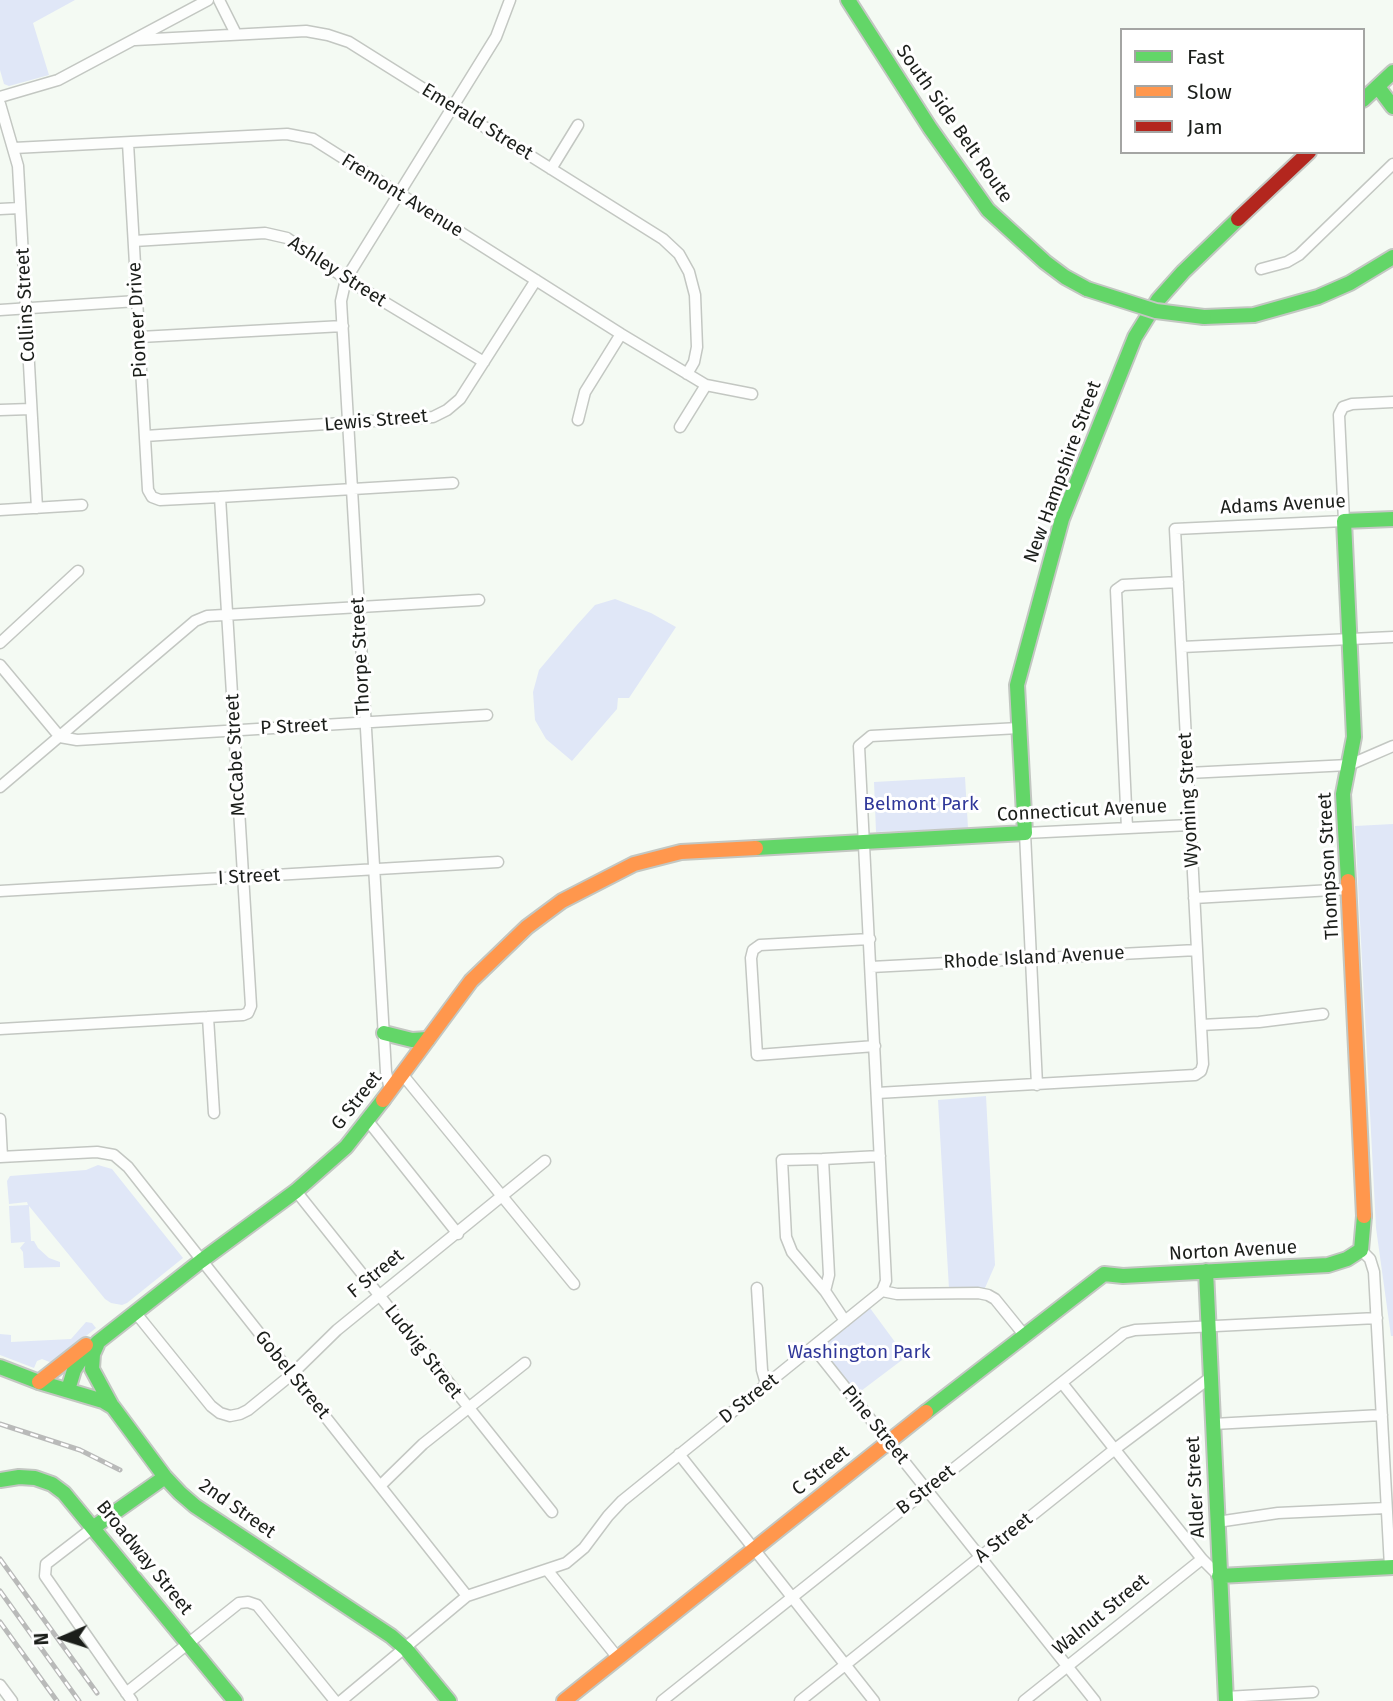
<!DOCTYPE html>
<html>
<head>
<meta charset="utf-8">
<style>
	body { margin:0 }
	#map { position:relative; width:1393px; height:1701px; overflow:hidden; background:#f4faf3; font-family:"Fira Sans",sans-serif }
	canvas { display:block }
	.legend { position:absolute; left:1120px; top:28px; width:245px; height:126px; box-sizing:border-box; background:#fff; border:2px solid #a4a5a3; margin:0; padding:9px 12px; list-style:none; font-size:21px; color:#1b1e1a }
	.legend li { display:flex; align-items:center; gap:14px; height:35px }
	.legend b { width:35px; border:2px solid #a4a5a3 }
	.north { position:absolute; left:28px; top:1603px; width:70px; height:70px; -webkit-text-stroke:5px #fff; paint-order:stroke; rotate:267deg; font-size:19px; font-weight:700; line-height:28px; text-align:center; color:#1b1e1a }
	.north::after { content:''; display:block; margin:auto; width:24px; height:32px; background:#1b1e1a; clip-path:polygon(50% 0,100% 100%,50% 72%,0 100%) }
</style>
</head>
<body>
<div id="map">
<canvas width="1393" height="1701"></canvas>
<ul class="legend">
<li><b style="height:9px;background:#63d668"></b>Fast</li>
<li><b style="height:9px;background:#ff974d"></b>Slow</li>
<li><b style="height:9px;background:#b3261e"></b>Jam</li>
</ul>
<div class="north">N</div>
</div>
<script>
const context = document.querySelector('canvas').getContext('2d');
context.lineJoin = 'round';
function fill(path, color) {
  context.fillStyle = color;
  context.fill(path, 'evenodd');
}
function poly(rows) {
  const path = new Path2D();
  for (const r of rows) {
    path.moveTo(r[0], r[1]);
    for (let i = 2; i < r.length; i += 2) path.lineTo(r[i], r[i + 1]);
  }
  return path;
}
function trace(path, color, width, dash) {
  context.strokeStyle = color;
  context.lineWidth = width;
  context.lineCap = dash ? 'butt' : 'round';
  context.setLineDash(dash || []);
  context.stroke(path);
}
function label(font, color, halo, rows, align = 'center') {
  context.font = font + ' "Fira Sans",sans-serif';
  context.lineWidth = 6;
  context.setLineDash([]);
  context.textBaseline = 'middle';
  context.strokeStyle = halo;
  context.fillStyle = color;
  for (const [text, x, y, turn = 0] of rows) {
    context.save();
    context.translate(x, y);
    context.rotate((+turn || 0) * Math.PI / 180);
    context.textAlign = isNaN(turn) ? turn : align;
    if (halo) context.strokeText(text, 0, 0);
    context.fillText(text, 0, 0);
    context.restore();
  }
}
fill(poly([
	[0,0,75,0,33,23,49,75,9,86,4,84,0,70],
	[615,599,651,613,676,627,629,698,618,698,617,709,572,761,546,739,535,720,533,692,539,670,576,626,595,605],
	[965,777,968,828,876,832,874,782],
	[1393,824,1393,1336,1391,1336,1376,1228,1355,826],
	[986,1096,995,1265,985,1288,949,1289,938,1100],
	[98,1165,112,1169,183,1258,127,1303,122,1305,111,1303,105,1299,29,1206,31,1241,34,1241,38,1248,49,1258,60,1262,60,1267,24,1268,23,1252,20,1248,25,1242,11,1243,9,1206,28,1205,27,1202,9,1204,7,1181,10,1176,86,1170],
	[867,1304,906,1357,853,1397,813,1347],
	[86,1322,92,1323,96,1328,52,1363,42,1359,37,1361,34,1368,0,1355,0,1334,11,1335,11,1342,71,1339]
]), '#e0e7f7');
const street = poly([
	[219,0,236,34],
	[135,40,306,31,328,35,349,42,663,239,679,254,689,272,695,295,697,347,694,362,687,374],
	[0,97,58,80,208,0],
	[0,104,18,166,37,508],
	[128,143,148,490,152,497,160,500,220,497,453,483],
	[14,148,287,134,313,139,621,334,706,385,752,394],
	[551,169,578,125],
	[0,209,20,208],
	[134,241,265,233,287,238,346,279,484,362],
	[1261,269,1287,262,1299,255,1393,164],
	[0,310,137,301],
	[140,337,343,326],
	[0,410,31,409],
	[578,420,585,392,621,334],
	[680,427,706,385],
	[145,436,433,417,447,410,460,399,536,280],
	[0,510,82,505],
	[0,643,78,571],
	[1182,647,1393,637],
	[0,665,60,737,77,740,487,715],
	[1188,773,1349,765,1393,746],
	[0,787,195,621,207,616,479,600],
	[1127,828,1116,590,1123,585,1178,582],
	[0,891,498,862],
	[1194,898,1349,889],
	[870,939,760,945,753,950,751,958,757,1055,875,1046],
	[871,967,1197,950],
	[208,1017,214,1113],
	[1201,1025,1259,1022,1323,1014],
	[0,1029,243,1015,248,1013,251,1006,220,497],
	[402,1074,574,1284],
	[1037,1085,1025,833,1190,825],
	[390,1090,386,1072,378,934,341,301,346,279,496,37,510,0],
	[877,1093,1195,1075,1201,1071,1203,1064,1175,529,1344,521,1339,415,1343,407,1352,404,1393,402],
	[0,1119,2,1157],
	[368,1121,458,1234],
	[0,1157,97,1152,114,1155,128,1167,467,1596],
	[823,1159,782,1160,786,1237,792,1252,825,1291,829,1275,823,1159,880,1156],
	[296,1191,552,1512],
	[1361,1250,1370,1259,1374,1272,1390,1567],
	[757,1288,762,1370,766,1384],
	[825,1291,845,1321],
	[882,1291,897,1294,978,1293,988,1295,995,1299,1025,1336],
	[135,1312,211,1406,220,1413,230,1416,240,1414,248,1410,291,1375,337,1330,545,1161],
	[813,1347,1095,1701],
	[1062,1383,1202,1559,1219,1576],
	[1213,1424,1382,1415],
	[679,1454,874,1701],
	[380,1486,423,1444,525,1363],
	[1217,1522,1278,1513,1386,1508],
	[94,1527,46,1564,45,1576,132,1701],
	[548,1571,618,1658],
	[0,1685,12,1701],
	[126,1693,239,1603,248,1602,257,1605,335,1701],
	[1226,1697,1313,1692],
	[341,1701,467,1596,566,1563,584,1548,608,1516,622,1501,882,1291,886,1281,859,746,871,736,1019,728],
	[662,1701,1124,1333,1135,1330,1377,1318],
	[800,1701,1115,1449,1211,1377],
	[1024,1701,1202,1559]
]);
const fast = poly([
	[848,0,930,128,988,210,1045,262,1065,277,1087,289],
	[1378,87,1393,107],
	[1363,100,1393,72],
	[1204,317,1254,315,1318,297,1350,283,1393,257],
	[756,848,1025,833,1017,685,1062,519,1135,337,1158,300,1183,272,1238,219],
	[1348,881,1343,794,1354,737,1344,521,1393,519],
	[384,1033,412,1040,428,1039],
	[1206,1271,1226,1701],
	[97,1345,93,1354,92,1369,112,1406],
	[0,1367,39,1382,103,1401,113,1407,165,1477,180,1493,195,1506,391,1636,406,1649,449,1701],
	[68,1390,74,1370,81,1359,98,1342,201,1261,296,1191,346,1147,383,1100],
	[926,1412,1104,1274,1123,1276,1328,1265,1347,1259,1361,1250,1364,1216],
	[0,1480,19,1477,35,1478,52,1484,64,1493,235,1701],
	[94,1527,165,1477],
	[1219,1576,1393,1567]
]);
const slow = poly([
	[1348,881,1364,1216],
	[383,1100,471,981,527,927,562,901,634,864,681,852,756,848],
	[39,1382,86,1345],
	[564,1701,926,1412]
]);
const jam = poly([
	[1238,219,1309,152]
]);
trace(street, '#c3c7c2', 13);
trace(fast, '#c3c7c2', 18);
trace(slow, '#c3c7c2', 18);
trace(jam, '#c3c7c2', 18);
trace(street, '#fdfefd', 10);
trace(fast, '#63d668', 14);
trace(slow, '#ff974d', 14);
trace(jam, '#b3261e', 14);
const rail = poly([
	[0,1424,80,1450,120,1470],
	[0,1559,97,1693],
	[0,1591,79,1701],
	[0,1622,57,1701]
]);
trace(rail, '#b9bab9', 5);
trace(rail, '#fff', 2.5, [8]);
const fastBridge = poly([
	[1087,289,1156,311,1204,317]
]);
trace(fastBridge, '#c3c7c2', 18, []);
trace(fastBridge, '#63d668', 14);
label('19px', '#1b1e1a', '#fff', [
	["Emerald Street",477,122,32],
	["South Side Belt Route",954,124,55],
	["Fremont Avenue",402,196,32],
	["Ashley Street",337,272,33],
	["Collins Street",26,305,-93],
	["Pioneer Drive",138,320,-93],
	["Lewis Street",376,421,-5],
	["New Hampshire Street",1063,472,-70],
	["Adams Avenue",1283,505,-3],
	["Thorpe Street",361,656,-93],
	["P Street",294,727,-3],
	["McCabe Street",236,755,-93],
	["Wyoming Street",1189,800,-93],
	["Connecticut Avenue",1082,811,-3],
	["Thompson Street",1329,866,-93],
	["I Street",249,877,-3],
	["Rhode Island Avenue",1034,958,-3],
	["G Street",357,1101,-52],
	["Norton Avenue",1233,1251,-3],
	["F Street",376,1274,-39],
	["Ludvig Street",423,1352,52],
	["Gobel Street",292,1375,51],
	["D Street",749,1399,-38],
	["Pine Street",875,1425,51],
	["C Street",821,1471,-39],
	["Alder Street",1196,1487,-93],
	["B Street",926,1490,-38],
	["2nd Street",237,1509,35],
	["A Street",1004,1538,-39],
	["Broadway Street",144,1558,51],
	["Walnut Street",1101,1615,-39]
]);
label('19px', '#2f3799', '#fff', [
	["Belmont Park",921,805],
	["Washington Park",859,1353]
]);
</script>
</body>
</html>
